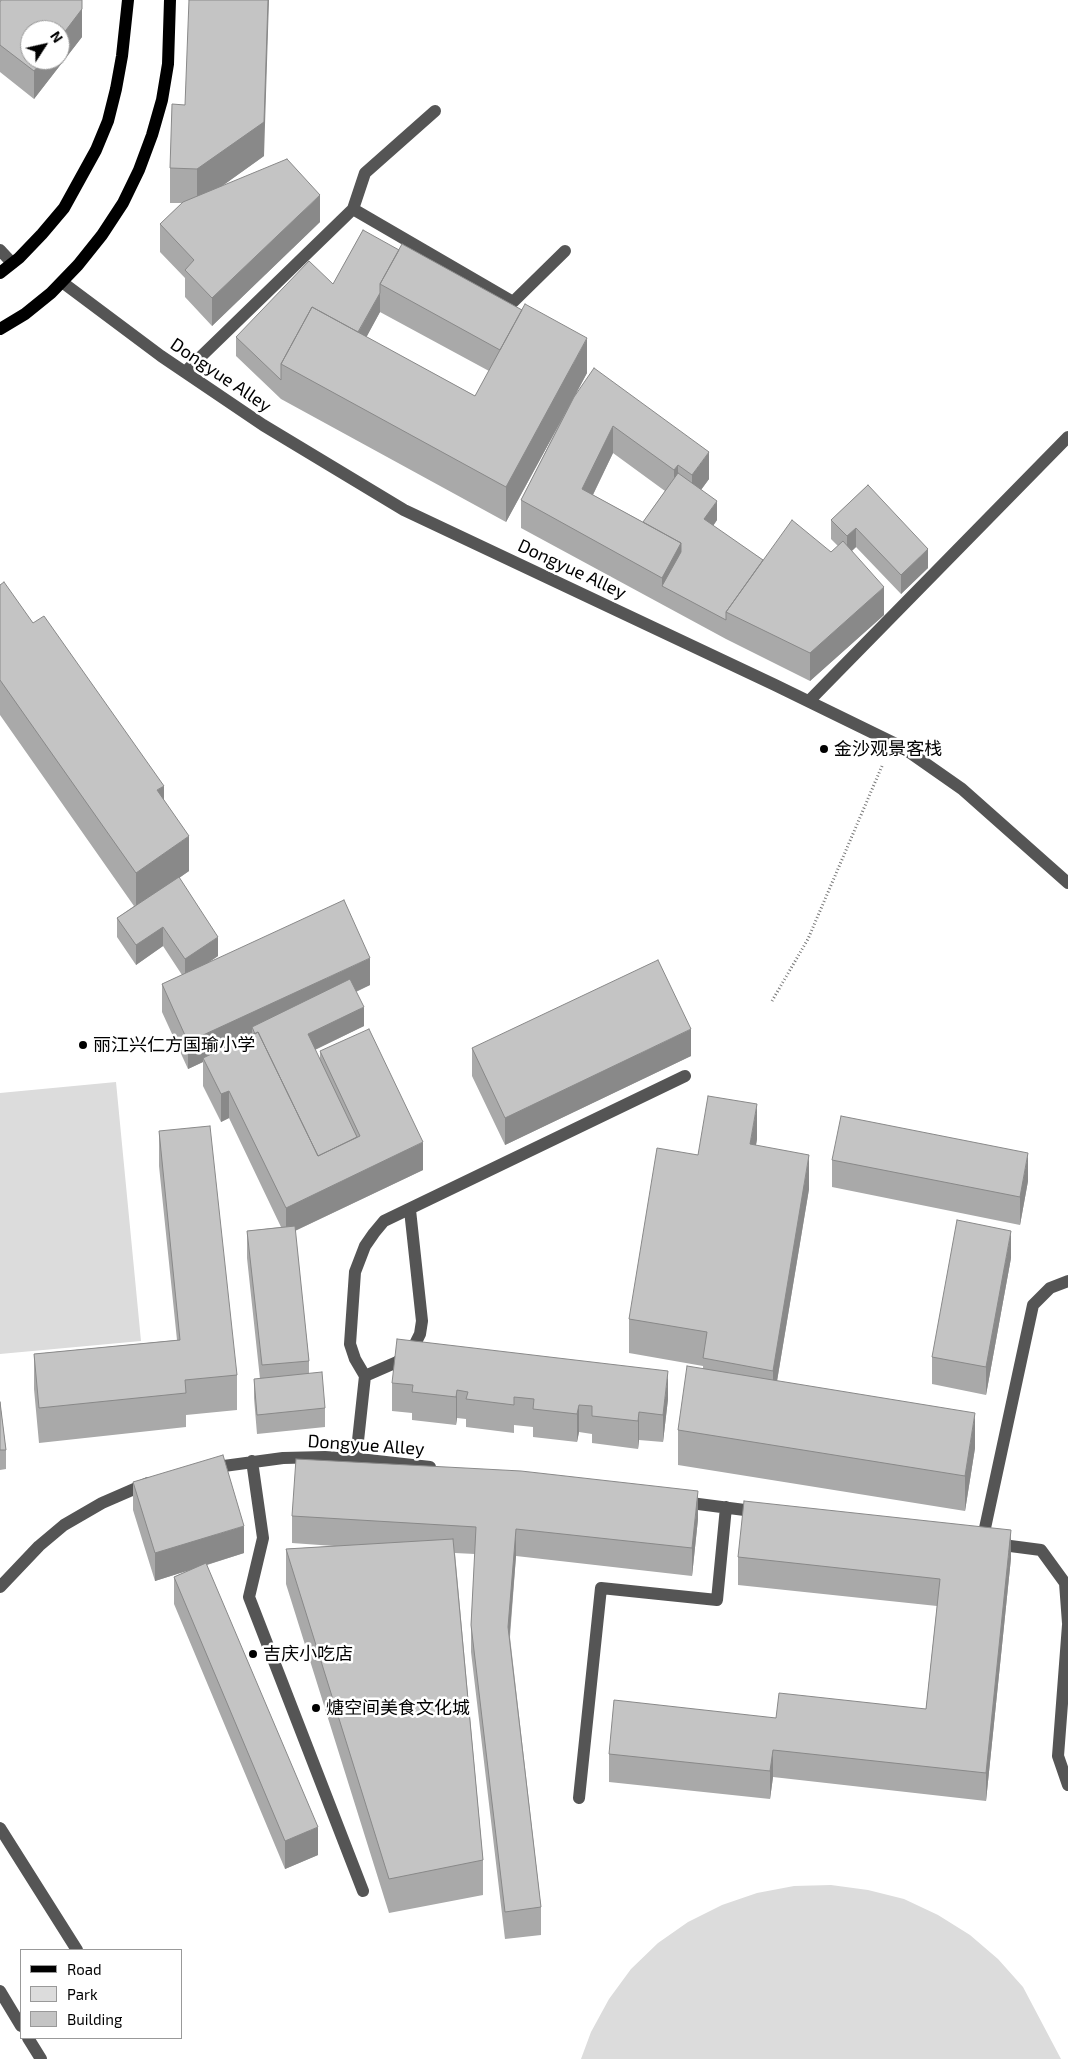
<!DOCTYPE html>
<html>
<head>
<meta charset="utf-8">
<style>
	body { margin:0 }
	#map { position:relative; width:1068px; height:2059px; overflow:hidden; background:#fff; font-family:"Exo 2",sans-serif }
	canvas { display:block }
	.legend { position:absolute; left:20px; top:1949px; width:162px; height:90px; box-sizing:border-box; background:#fff; border:1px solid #999; margin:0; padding:6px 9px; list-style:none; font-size:15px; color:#000 }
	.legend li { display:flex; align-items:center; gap:10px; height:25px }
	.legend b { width:25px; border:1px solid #999 }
	.north { position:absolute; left:20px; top:20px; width:50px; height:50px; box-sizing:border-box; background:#fff; border:1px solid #999; border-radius:50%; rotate:55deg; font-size:14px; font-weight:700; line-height:20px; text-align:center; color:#000 }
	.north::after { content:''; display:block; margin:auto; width:18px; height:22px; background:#000; clip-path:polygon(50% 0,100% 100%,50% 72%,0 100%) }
</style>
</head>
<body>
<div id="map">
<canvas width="1068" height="2059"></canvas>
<ul class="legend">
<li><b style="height:6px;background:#000"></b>Road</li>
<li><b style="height:14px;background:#dcdcdc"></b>Park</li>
<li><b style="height:14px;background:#c4c4c4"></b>Building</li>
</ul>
<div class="north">N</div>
</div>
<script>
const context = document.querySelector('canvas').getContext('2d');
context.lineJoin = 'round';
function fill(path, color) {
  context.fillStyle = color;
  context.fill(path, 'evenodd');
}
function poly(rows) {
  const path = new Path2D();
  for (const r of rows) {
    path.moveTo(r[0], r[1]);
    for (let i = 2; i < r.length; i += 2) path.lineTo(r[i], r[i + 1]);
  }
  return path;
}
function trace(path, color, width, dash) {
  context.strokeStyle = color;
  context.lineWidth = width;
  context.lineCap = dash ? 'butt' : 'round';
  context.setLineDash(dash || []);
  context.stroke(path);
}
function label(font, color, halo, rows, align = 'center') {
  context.font = font + ' "Exo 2","Noto Sans SC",sans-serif';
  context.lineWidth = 5;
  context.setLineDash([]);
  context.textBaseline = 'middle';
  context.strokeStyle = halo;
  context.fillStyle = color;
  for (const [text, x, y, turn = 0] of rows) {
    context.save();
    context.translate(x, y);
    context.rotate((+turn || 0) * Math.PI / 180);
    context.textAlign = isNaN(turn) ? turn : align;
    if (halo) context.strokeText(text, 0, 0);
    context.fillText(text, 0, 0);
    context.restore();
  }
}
fill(poly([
	[116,1082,141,1341,0,1354,0,1093],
	[831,1885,868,1890,904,1899,938,1915,970,1935,998,1959,1023,1987,1061,2059,581,2059,591,2032,609,1999,631,1969,658,1943,688,1922,722,1905,757,1893,794,1886]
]), '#dcdcdc');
trace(poly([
	[772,1001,808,939,882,766]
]), '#777', 3, [1, 2.5]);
trace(poly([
	[353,209,513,302,565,251],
	[0,250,12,263],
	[62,282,161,356,263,425,404,510,775,685,902,747,962,789,1068,883],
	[185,372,353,209,365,173,435,111],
	[809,701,1068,437],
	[365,1376,397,1362,407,1355,414,1346,420,1334,422,1321,410,1210],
	[356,1459,365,1376,355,1359,350,1344,355,1272,365,1246,374,1233,384,1221,685,1076],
	[252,1461,263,1538,249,1597,363,1891],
	[209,1468,283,1458,325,1457,368,1460,430,1467],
	[683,1502,760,1512],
	[982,1542,1033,1305,1050,1288,1068,1281],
	[995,1544,1041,1550,1065,1583,1068,1623],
	[0,1587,39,1546,64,1525,102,1503,148,1483],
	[1068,1625,1058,1756,1068,1785],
	[579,1798,601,1588,717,1600,726,1507],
	[0,1828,77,1950],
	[0,1991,21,2026],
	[28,2038,41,2059]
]), '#555', 12);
trace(poly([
	[0,273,19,258,42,234,64,208,96,150,108,121,116,89,122,56,128,0],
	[0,329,25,314,51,293,78,265,102,235,123,203,139,170,152,135,162,100,168,64,170,0]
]), '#000', 12);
fill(poly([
	[82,0,82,37,34,99,0,72,0,2],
	[264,156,222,186,320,222,212,326,185,297,185,278,160,252,160,224,182,203,170,203,170,168],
	[363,230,587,373,577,392,709,479,701,490,717,520,713,526,763,560,831,552,838,546,831,539,831,520,868,485,928,568,901,594,856,547,852,551,884,615,810,681,726,639,521,528,521,500,560,423,506,522,281,399,236,356,236,337,333,284],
	[380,312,489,371,475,396,366,337],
	[613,453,665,491,643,522,593,495],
	[0,585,33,623,164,800,189,871,179,878,218,956,208,963,370,985,356,992,364,1026,315,1050,320,1059,320,1051,423,1170,295,1231,309,1361,309,1374,325,1408,325,1427,257,1434,254,1398,254,1379,260,1379,247,1258,247,1231,281,1227,229,1118,221,1122,203,1086,203,1062,188,1069,162,1012,162,984,182,975,163,946,136,965,117,937,117,918,134,906,0,715],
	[472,1048,691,1056,505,1145,472,1076],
	[159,1131,237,1375,237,1410,186,1415,186,1427,39,1443,34,1389,34,1354,177,1340,159,1166],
	[757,1139,756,1145,809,1189,777,1381,975,1448,965,1511,678,1465,678,1430,703,1369,703,1366,629,1353,629,1319,698,1155],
	[832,1160,1028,1181,1020,1225,832,1187],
	[1011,1258,986,1395,932,1384,932,1357],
	[392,1383,668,1399,663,1442,639,1440,638,1449,592,1443,592,1434,579,1432,577,1442,533,1437,533,1427,514,1425,514,1433,466,1427,466,1419,457,1418,456,1425,412,1420,412,1413,392,1411],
	[0,1402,6,1450,6,1469,0,1470],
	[133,1482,244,1553,207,1565,318,1855,285,1869,174,1604,174,1577,189,1570,155,1581,133,1510],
	[292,1516,698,1519,692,1576,516,1556,510,1637,541,1907,541,1935,505,1939,471,1652,471,1625,475,1554,455,1553,483,1860,483,1895,389,1913,286,1584,286,1549,334,1546,292,1543],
	[738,1557,1011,1558,986,1801,773,1777,770,1799,609,1782,609,1754,776,1718,926,1709,937,1606,738,1585]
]), '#a9a9a9');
fill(poly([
	[82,0,82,37,34,99,34,71,43,60,60,60,60,38],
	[268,0,269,0,264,156,197,204,197,169],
	[320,195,320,222,212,326,212,298],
	[380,293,380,312,352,364,352,344],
	[587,338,587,373,506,522,506,487],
	[613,426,613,453,582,517,582,489],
	[709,452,709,479,692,502,692,475],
	[678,465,678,492,674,497,674,470],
	[717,501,717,520,704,539,704,519],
	[856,528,856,547,847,555,847,536],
	[681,543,681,571,662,586,662,578],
	[928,549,928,568,901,594,901,575],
	[884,587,884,615,810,681,810,653],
	[164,786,164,821,157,790],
	[189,836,189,871,136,908,136,873],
	[163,927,163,946,136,965,136,945],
	[218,937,218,956,185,978,185,959],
	[370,958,370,985,257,1037,252,1027,252,1040,203,1058,203,1062,188,1069,188,1042],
	[364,1007,364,1026,308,1053,308,1034],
	[691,1029,691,1056,505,1145,505,1118],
	[229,1091,229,1118,221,1122,221,1094],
	[757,1104,757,1139,750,1179,750,1144],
	[423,1142,423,1170,286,1235,286,1208],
	[1028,1153,1028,1181,1020,1225,1020,1197],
	[809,1155,809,1189,773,1405,773,1371],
	[1011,1231,1011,1258,986,1395,986,1367],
	[668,1371,668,1399,663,1442,663,1415],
	[457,1390,457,1418,456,1425,456,1397],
	[579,1405,579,1432,577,1442,577,1414],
	[639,1412,639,1440,638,1449,638,1421],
	[975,1413,975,1448,965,1511,965,1476],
	[698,1491,698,1519,692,1576,692,1548],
	[244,1526,244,1553,155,1581,155,1553],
	[516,1529,516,1556,508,1654,508,1627],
	[1011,1530,1011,1558,986,1801,986,1773],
	[773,1750,773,1777,770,1799,770,1771],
	[318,1827,318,1855,285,1869,285,1841]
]), '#898989');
const building = poly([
	[1,0,82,0,82,9,60,38,60,30,30,30,30,60,43,60,34,71,0,45,0,2,1,0],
	[189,0,268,0,264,122,197,169,170,168,172,104,185,105,189,0],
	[287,159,320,195,212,298,185,270,194,260,160,224,183,202,287,159],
	[363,230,399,250,380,284,380,293,358,332,312,307,281,364,281,380,236,337,309,261,333,284,363,230],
	[402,244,522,310,500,350,380,284,402,244],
	[525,304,587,338,506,487,281,364,312,307,475,396,525,304],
	[594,368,709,452,692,475,678,465,674,470,613,426,582,489,681,543,662,578,521,500,574,397,594,368],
	[678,473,717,501,704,519,763,560,726,612,726,620,662,586,681,552,681,543,643,522,678,473],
	[868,485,928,549,901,575,856,528,847,536,831,520,868,485],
	[792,520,831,552,843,541,884,587,810,653,726,612,792,520],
	[4,582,33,623,44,616,164,786,157,790,189,836,136,873,0,680,0,585,4,582],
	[179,877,218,937,185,959,163,927,136,945,117,918,179,877],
	[344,900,370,958,188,1042,162,984,344,900],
	[658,960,691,1029,505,1118,472,1048,658,960],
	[350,979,364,1007,308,1034,357,1137,318,1156,258,1032,255,1034,252,1027,350,979],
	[369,1029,423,1142,286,1208,229,1091,221,1094,203,1058,258,1032,318,1156,360,1136,320,1051,369,1029],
	[708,1096,757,1104,750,1144,809,1155,773,1371,703,1358,707,1332,629,1319,657,1148,698,1155,708,1096],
	[841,1116,1028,1153,1020,1197,832,1160,841,1116],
	[210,1126,237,1375,185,1380,186,1393,39,1408,34,1354,180,1340,159,1131,210,1126],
	[957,1220,1011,1231,986,1367,932,1357,957,1220],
	[295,1226,309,1361,262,1365,247,1231,295,1226],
	[397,1339,668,1371,663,1415,639,1412,638,1421,592,1416,592,1406,579,1405,577,1414,533,1409,534,1399,514,1397,514,1405,466,1399,468,1392,457,1390,456,1397,412,1392,413,1385,392,1383,397,1339],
	[687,1366,975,1413,965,1476,678,1430,687,1366],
	[322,1372,325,1408,257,1415,254,1379,322,1372],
	[0,1402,6,1450,0,1450,0,1402],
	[223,1455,244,1526,155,1553,133,1482,223,1455],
	[296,1459,521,1471,698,1491,692,1548,516,1529,508,1627,541,1907,505,1912,471,1625,476,1527,292,1516,296,1459],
	[744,1501,1011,1530,986,1773,773,1750,770,1771,609,1754,614,1700,776,1718,779,1693,926,1709,940,1579,738,1557,744,1501],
	[453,1539,483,1860,389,1879,286,1549,453,1539],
	[206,1563,318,1827,285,1841,174,1577,206,1563]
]);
fill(building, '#c4c4c4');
trace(building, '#898989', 1);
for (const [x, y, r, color] of [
	[824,749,5,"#000"],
	[83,1045,5,"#000"],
	[253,1654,5,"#000"],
	[316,1708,5,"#000"]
]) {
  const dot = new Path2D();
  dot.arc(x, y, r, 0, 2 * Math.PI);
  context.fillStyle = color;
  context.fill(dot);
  trace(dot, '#fff', 2);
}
label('18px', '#000', '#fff', [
	["Dongyue Alley",221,375,34],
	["Dongyue Alley",572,569,25],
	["Dongyue Alley",366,1445,4]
]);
label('18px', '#000', '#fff', [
	["金沙观景客栈",834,749],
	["丽江兴仁方国瑜小学",93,1045],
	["吉庆小吃店",263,1654],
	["煻空间美食文化城",326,1708]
], 'left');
</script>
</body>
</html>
